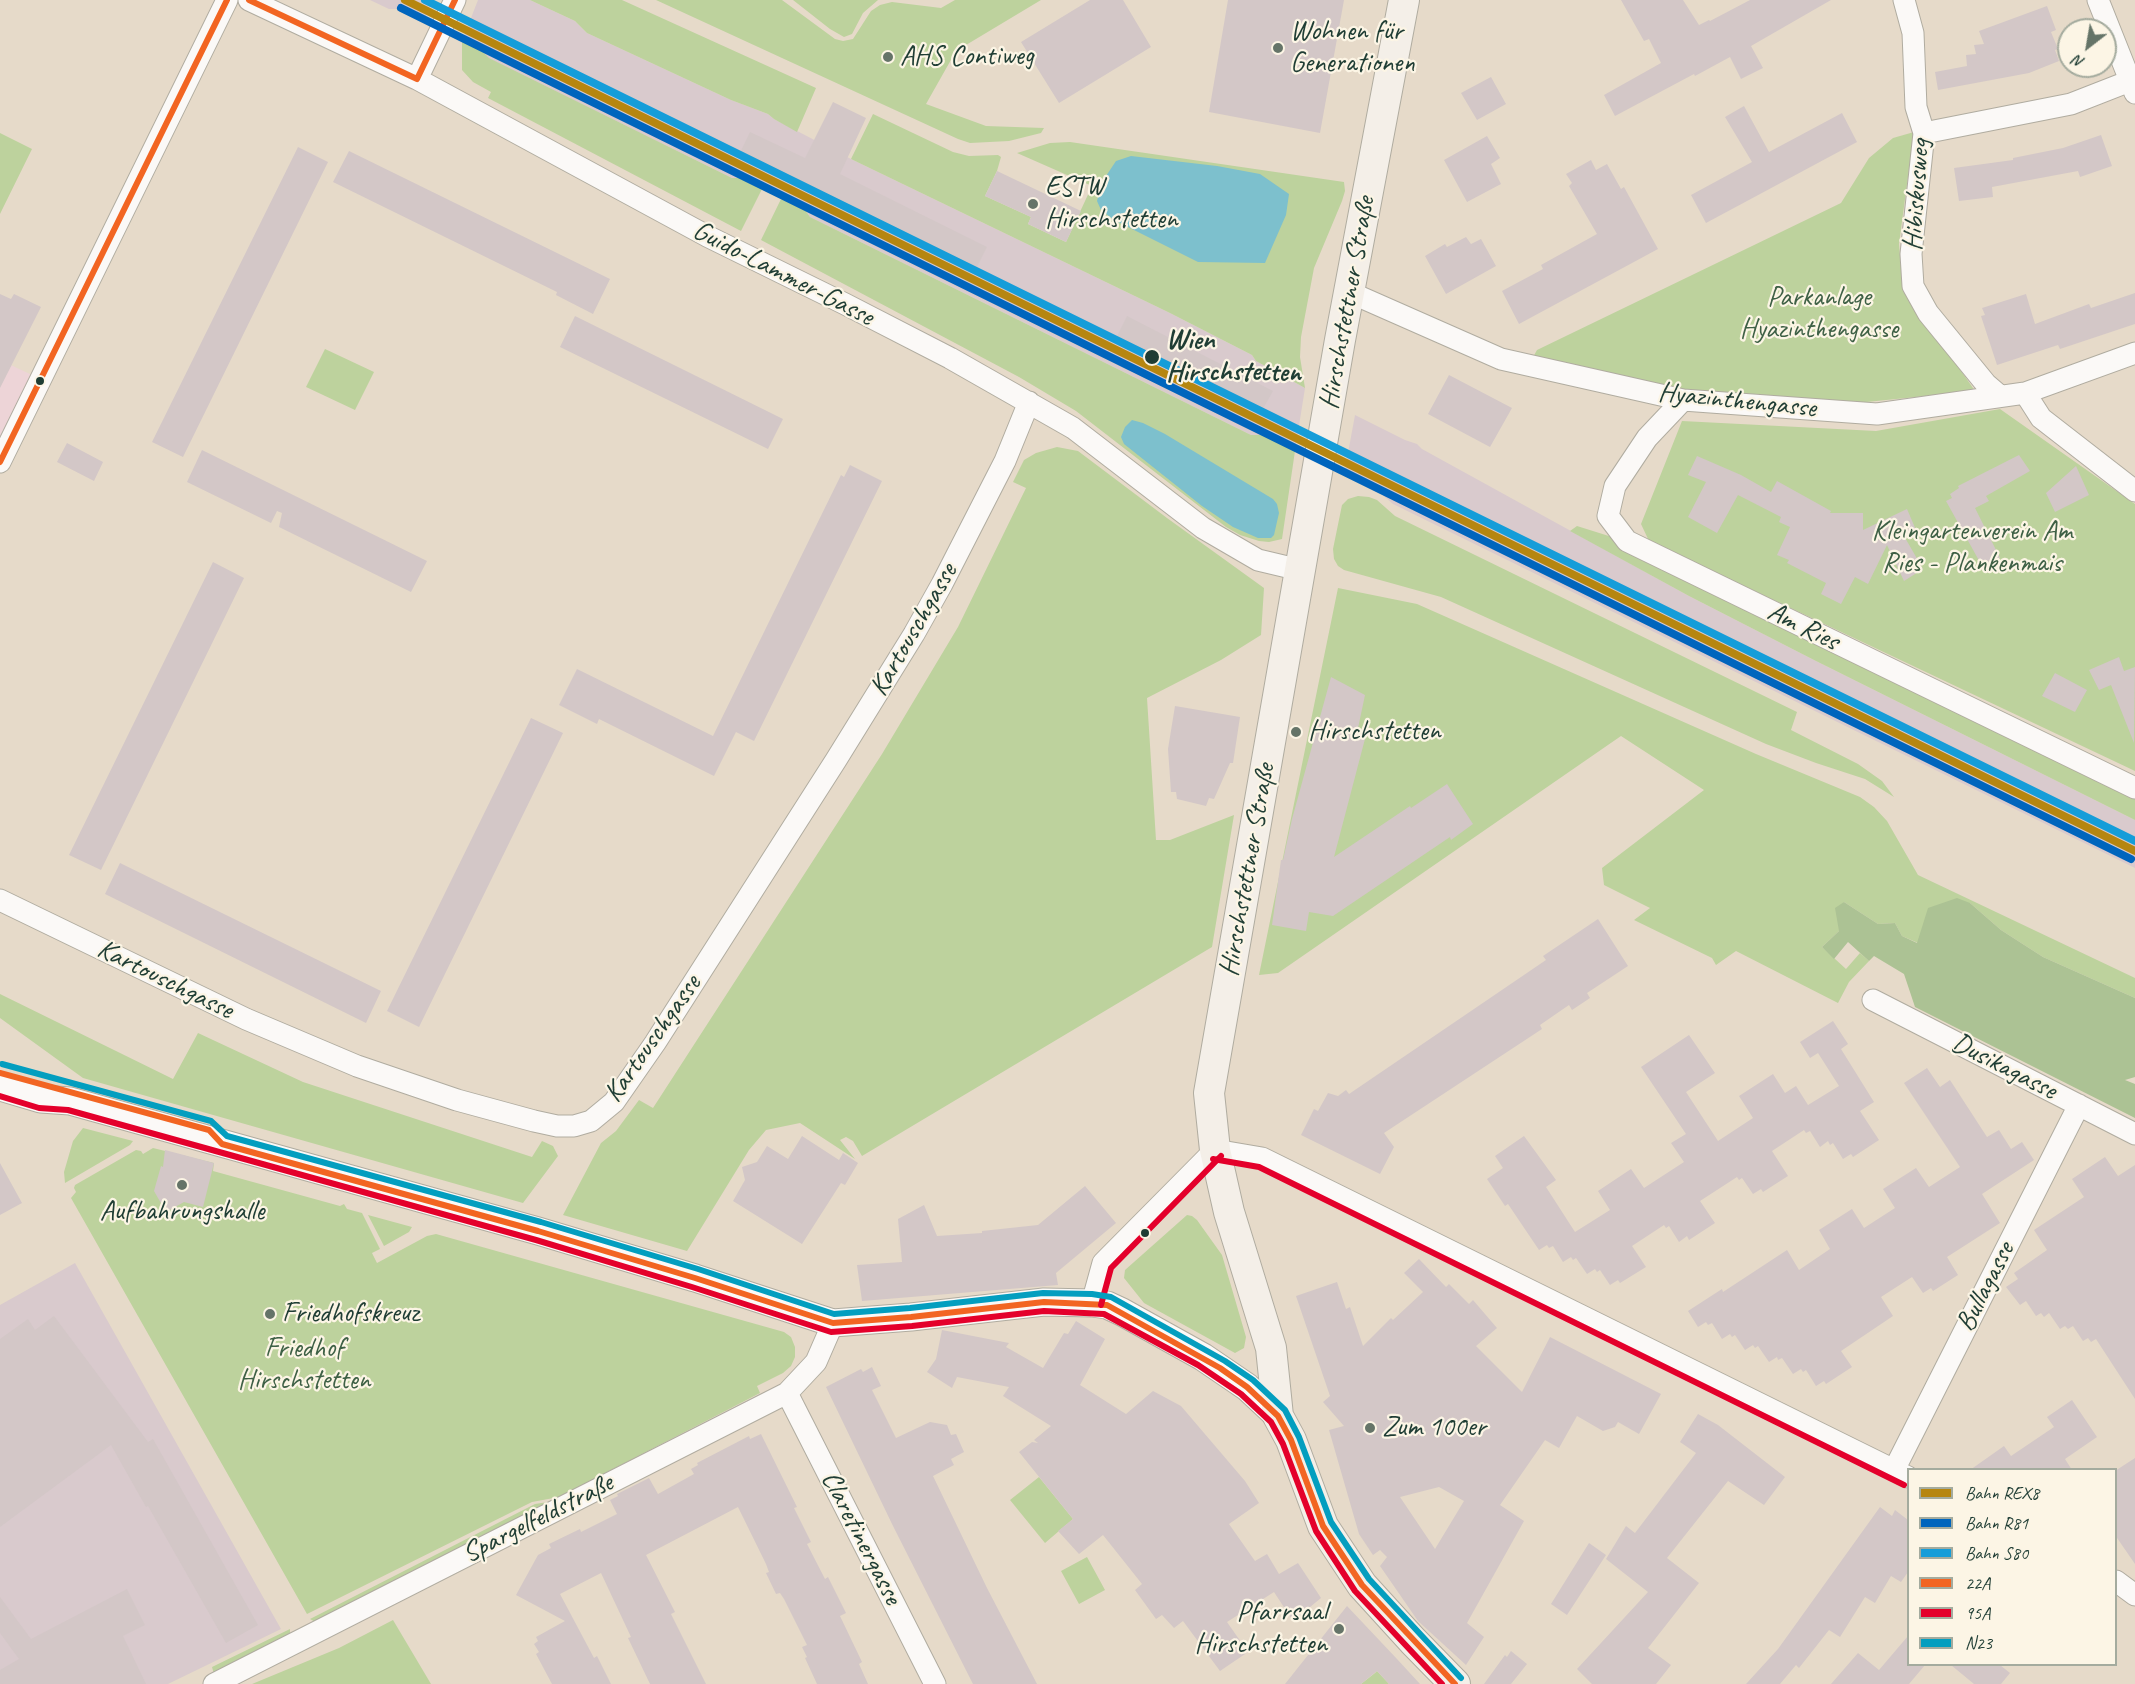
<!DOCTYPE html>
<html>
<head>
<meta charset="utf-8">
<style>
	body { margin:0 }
	#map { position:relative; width:2135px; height:1684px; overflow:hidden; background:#e6dac9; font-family:Caveat,sans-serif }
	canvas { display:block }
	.legend { position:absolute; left:1907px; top:1468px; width:210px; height:198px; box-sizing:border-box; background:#fcf5e5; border:2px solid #a4ab9e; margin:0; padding:8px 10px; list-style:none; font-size:18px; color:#1f3d34 }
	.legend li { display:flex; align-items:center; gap:12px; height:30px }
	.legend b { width:30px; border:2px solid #a4ab9e }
	.north { position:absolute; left:2057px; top:18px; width:60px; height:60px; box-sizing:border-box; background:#fcf5e5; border:2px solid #a4ab9e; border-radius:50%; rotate:211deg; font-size:16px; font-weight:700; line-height:24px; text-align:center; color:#1f3d34 }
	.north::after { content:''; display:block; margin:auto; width:21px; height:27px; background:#657468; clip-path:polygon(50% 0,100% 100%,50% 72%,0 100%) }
</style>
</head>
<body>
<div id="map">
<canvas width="2135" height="1684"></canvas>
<ul class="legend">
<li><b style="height:8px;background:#b68610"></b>Bahn REX8</li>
<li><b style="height:8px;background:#0065bd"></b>Bahn R81</li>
<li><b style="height:8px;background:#159dd9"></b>Bahn S80</li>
<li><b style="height:8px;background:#f26522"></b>22A</li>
<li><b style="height:8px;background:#e4002b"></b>95A</li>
<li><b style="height:8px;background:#039ebf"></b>N23</li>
</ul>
<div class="north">N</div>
</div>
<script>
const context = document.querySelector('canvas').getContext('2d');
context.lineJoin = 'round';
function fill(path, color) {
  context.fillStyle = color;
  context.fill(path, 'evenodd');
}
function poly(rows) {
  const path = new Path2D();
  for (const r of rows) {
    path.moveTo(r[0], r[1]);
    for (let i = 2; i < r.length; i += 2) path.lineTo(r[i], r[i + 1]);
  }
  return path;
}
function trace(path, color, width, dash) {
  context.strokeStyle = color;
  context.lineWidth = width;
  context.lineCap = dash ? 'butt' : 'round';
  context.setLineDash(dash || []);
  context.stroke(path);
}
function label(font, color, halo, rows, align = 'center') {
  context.font = font + ' Caveat,sans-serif';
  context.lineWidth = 4.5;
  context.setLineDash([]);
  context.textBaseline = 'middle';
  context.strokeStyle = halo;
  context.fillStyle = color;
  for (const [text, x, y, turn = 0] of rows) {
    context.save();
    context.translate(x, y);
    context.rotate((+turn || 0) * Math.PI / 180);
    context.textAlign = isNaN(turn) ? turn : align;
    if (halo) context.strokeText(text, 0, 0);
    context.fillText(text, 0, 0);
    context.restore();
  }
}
fill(poly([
	[0,360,32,375,0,441]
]), '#edd4d7');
fill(poly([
	[370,0,434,0,423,22,398,9,389,9],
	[478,0,530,0,575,21,587,33,731,100,768,114,774,119,851,159,1170,313,1252,355,1256,361,1305,388,1295,451,1262,435,1251,435,810,217,805,210,739,178,732,178,488,58,483,52,462,41],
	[1355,415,1405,440,1417,444,1422,449,1689,596,1814,660,2135,820,2135,868,1393,504,1379,492,1344,475],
	[75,1263,281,1629,168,1684,0,1684,0,1305]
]), '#d9cacd');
fill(poly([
	[530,0,622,0,816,88,797,132,774,119,768,114,731,100,587,33,575,21],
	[656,0,782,0,835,39,843,41,853,39,871,11,880,5,892,2,941,8,955,0,1041,0,956,51,926,104,986,126,1044,128,1041,133,1009,141,970,143,958,139],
	[793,0,878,0,863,13,852,34,844,37,830,29],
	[462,41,483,52,489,58,732,178,739,178,762,189,741,231,488,98,491,92,473,82,462,70],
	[873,114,953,152,969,156,998,155,1001,157,997,171,985,196,1031,217,1028,224,1066,242,1092,186,1017,153,1050,143,1070,142,1344,182,1345,191,1342,201,1314,268,1301,337,1300,357,1305,388,1256,361,1252,355,1170,313,851,159],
	[1914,132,1899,244,1902,277,1915,304,1975,391,1837,405,1699,394,1532,359,1537,350,1841,203,1869,158,1893,138],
	[0,133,32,149,0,214],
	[781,199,805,210,810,217,1251,435,1262,435,1295,451,1282,539,1269,542,1259,541,1240,535,1226,527,1076,411,1019,377,761,240],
	[325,349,374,372,355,410,306,387],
	[2000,409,2135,504,2135,771,1649,541,1641,524,1682,421,1876,431],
	[1057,447,1078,451,1167,518,1264,588,1261,635,1221,660,1147,698,1156,840,1170,840,1234,815,1212,947,862,1156,853,1141,846,1137,840,1140,855,1159,800,1123,766,1130,749,1150,687,1251,563,1215,601,1143,616,1131,639,1100,653,1108,882,754,958,627,1026,488,1013,482,1024,460,1036,453],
	[1358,496,1369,497,1377,500,1395,516,1797,712,1791,730,1858,764,1882,781,1894,797,1865,779,1816,763,1766,744,1441,597,1344,570,1338,566,1334,559,1333,549,1342,505,1348,499],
	[1577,526,1612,537,2135,796,2135,820,1814,660,1689,596,1570,531],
	[1338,588,1417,604,1756,754,1860,797,1874,807,1887,821,1918,875,2135,978,2135,998,2043,957,2001,930,1970,903,1918,943,1902,936,1895,923,1878,924,1844,902,1839,931,1822,947,1846,969,1860,953,1869,961,1849,982,1838,1003,1736,951,1716,965,1712,958,1634,920,1650,908,1604,885,1602,868,1704,790,1621,736,1278,973,1259,975],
	[0,994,173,1079,198,1033,303,1082,532,1157,542,1141,553,1146,558,1156,523,1203,83,1078,0,1018],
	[83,1128,133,1141,130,1145,65,1183,64,1172,73,1141],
	[153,1148,214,1163,213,1171,340,1206,344,1204,347,1209,362,1213,380,1249,372,1253,377,1263,427,1236,436,1234,784,1332,791,1337,795,1347,795,1357,791,1366,783,1373,757,1386,760,1393,559,1497,532,1502,307,1614,71,1198,76,1192,74,1188,75,1185,136,1150,141,1151,143,1154],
	[368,1215,412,1227,409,1232,384,1246],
	[1187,1215,1192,1216,1197,1220,1222,1255,1246,1337,1244,1348,1235,1353,1144,1303,1124,1278,1125,1270],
	[1039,1477,1073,1519,1045,1543,1010,1500],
	[548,1502,324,1620,317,1623,310,1619,535,1504],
	[1087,1557,1105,1590,1079,1604,1061,1571],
	[393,1620,431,1684,252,1684,339,1648],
	[290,1629,290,1635,214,1674,212,1667],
	[1377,1671,1389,1684,1361,1684,1375,1673]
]), '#bdd29d');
fill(poly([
	[1957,898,1970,903,2001,930,2043,957,2135,998,2135,1077,2125,1080,2135,1084,2135,1118,1915,1007,1904,974,1874,956,1869,961,1848,942,1834,959,1822,947,1839,931,1835,908,1844,902,1878,924,1895,923,1902,936,1917,943,1928,908]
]), '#acc294');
fill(poly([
	[1131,156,1217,166,1260,174,1289,194,1286,215,1265,263,1198,262,1114,220,1101,210,1097,201,1102,182,1116,161],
	[1132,420,1143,423,1165,434,1273,499,1277,504,1279,513,1274,535,1271,538,1258,538,1233,527,1202,506,1124,444,1121,437,1125,427]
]), '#7dc0cd');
fill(poly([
	[1090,0,1123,0,1151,47,1059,103,1021,42],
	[1228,0,1344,0,1320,133,1209,112],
	[1621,0,1683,0,1699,25,1709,20,1710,21,1750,0,1831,0,1751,46,1763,68,1741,79,1730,57,1695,76,1694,74,1615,116,1604,95,1661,63,1649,39,1644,41],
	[2047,6,2056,30,2051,32,2058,49,2055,50,2059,61,2029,73,1938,90,1935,72,1967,66,1966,55,1976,54,1974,45,1984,44,1979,31],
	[1491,77,1506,104,1477,120,1461,93],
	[833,102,866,118,840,174,987,247,974,273,738,157,750,132,805,158],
	[1744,106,1769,152,1842,113,1857,142,1706,223,1691,195,1752,162,1725,117],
	[2101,135,2112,166,2080,177,2078,171,1992,187,1993,197,1959,201,1954,168,2013,160,2013,158,2063,148],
	[1487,136,1500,158,1491,164,1501,184,1467,202,1444,160],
	[298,147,328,162,183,457,152,442],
	[349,151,610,279,593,314,556,295,557,292,333,182],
	[1591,160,1596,170,1607,164,1621,189,1624,187,1658,249,1519,324,1502,291,1543,269,1541,265,1597,234,1569,186,1572,183,1566,174],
	[997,171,1081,211,1066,242,1028,224,1031,217,985,196],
	[1466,237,1471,244,1481,239,1496,266,1446,294,1425,256,1445,244,1447,247],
	[2135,293,2135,324,2060,349,2058,345,1997,365,1981,316,1985,315,1982,308,2026,294,2035,324,2089,304,2091,308],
	[0,294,11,299,14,294,41,307,0,388],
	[575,316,783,419,768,449,560,347],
	[1127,316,1273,391,1260,414,1114,342],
	[1449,375,1512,408,1490,447,1428,414],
	[67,443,103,462,94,481,57,462],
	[202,450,427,561,411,592,279,527,282,513,277,511,271,523,187,482],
	[2019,455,2030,471,1986,496,1989,501,1975,508,2000,558,1982,566,1946,501,1952,498,1950,494,1959,488,1958,486],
	[1697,456,1741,475,1771,492,1777,481,1831,511,1830,513,1863,513,1863,530,1907,509,1916,530,1904,536,1923,569,1904,581,1887,545,1868,584,1855,577,1841,604,1821,594,1826,583,1787,563,1789,560,1777,555,1790,527,1779,522,1781,517,1738,495,1717,533,1688,517,1706,482,1688,475],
	[850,465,882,481,754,741,736,732,714,776,599,719,597,724,559,705,577,669,713,736,841,475,844,477],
	[2076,466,2089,495,2055,512,2046,493],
	[213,562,244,578,101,870,69,855],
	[2119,657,2124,671,2135,667,2134,743,2111,685,2099,690,2089,670],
	[2055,673,2087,690,2075,712,2042,696],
	[1331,677,1365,695,1357,733,1366,735,1334,857,1410,806,1411,808,1447,784,1473,824,1451,840,1450,837,1333,916,1309,912,1306,931,1272,925,1281,860,1283,860,1292,819],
	[1175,706,1240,717,1233,763,1230,763,1214,799,1209,798,1206,806,1177,799,1176,792,1171,792,1168,749],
	[531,718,563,733,419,1027,387,1011],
	[120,863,381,991,366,1023,105,894],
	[1598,919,1628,966,1587,993,1590,998,1572,1010,1569,1005,1540,1025,1542,1029,1384,1133,1394,1147,1380,1174,1301,1135,1314,1109,1318,1111,1328,1093,1338,1096,1346,1090,1349,1094,1546,960,1543,956],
	[1833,1021,1848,1044,1841,1049,1874,1102,1860,1111,1879,1140,1853,1157,1851,1154,1843,1159,1833,1143,1830,1145,1828,1141,1820,1147,1810,1131,1806,1133,1804,1130,1772,1151,1788,1176,1763,1192,1761,1189,1753,1194,1742,1178,1739,1180,1737,1177,1700,1201,1715,1223,1689,1240,1687,1236,1679,1242,1669,1226,1666,1228,1664,1225,1632,1246,1646,1267,1620,1283,1618,1280,1610,1285,1600,1270,1597,1272,1595,1269,1587,1274,1576,1258,1573,1260,1571,1257,1563,1262,1553,1246,1549,1248,1547,1245,1539,1250,1508,1204,1505,1206,1487,1179,1503,1168,1495,1156,1524,1136,1556,1180,1546,1187,1575,1232,1610,1210,1598,1191,1631,1169,1644,1188,1684,1162,1671,1143,1686,1134,1641,1067,1689,1035,1715,1073,1686,1092,1718,1141,1753,1118,1739,1096,1773,1074,1785,1093,1796,1086,1808,1105,1839,1086,1818,1053,1810,1058,1800,1042],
	[1927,1068,1940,1087,1950,1080,1987,1137,1999,1130,2011,1149,2022,1142,2034,1160,1982,1194,2000,1223,1947,1257,1958,1275,1933,1291,1931,1288,1923,1293,1912,1277,1881,1297,1893,1316,1841,1351,1852,1367,1826,1384,1824,1381,1816,1386,1806,1370,1803,1372,1801,1369,1793,1374,1782,1358,1778,1360,1777,1357,1769,1362,1758,1346,1755,1348,1753,1345,1745,1350,1735,1335,1732,1337,1730,1334,1722,1339,1712,1323,1708,1325,1706,1322,1698,1327,1688,1311,1722,1289,1723,1292,1787,1250,1799,1270,1830,1249,1819,1230,1852,1209,1864,1228,1895,1208,1883,1189,1916,1168,1929,1187,1960,1167,1904,1083],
	[802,1136,839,1160,843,1153,858,1163,845,1185,841,1183,802,1244,733,1201,745,1180,742,1167,757,1162,767,1146,788,1159],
	[165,1150,214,1163,203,1207,184,1202,166,1212,154,1191,161,1166,163,1167],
	[2105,1157,2118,1176,2135,1165,2135,1399,2096,1339,2091,1342,2088,1338,2083,1341,2073,1326,2068,1329,2065,1326,2060,1329,2049,1313,2044,1317,2041,1313,2036,1316,2026,1301,2020,1305,2006,1287,2018,1279,2014,1273,2047,1250,2034,1230,2084,1197,2072,1179],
	[0,1163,22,1203,0,1215],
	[1085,1186,1116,1223,1056,1273,1058,1285,862,1301,857,1265,902,1262,898,1219,924,1205,937,1236,982,1233,982,1231,1038,1225],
	[1419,1259,1446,1287,1449,1284,1469,1304,1473,1300,1497,1328,1476,1346,1522,1392,1550,1337,1661,1394,1639,1434,1618,1422,1615,1427,1603,1431,1577,1416,1559,1448,1545,1440,1500,1505,1524,1521,1467,1623,1484,1637,1466,1665,1418,1621,1380,1566,1387,1557,1380,1550,1373,1555,1359,1534,1329,1430,1344,1426,1323,1402,1330,1396,1296,1296,1337,1282,1346,1309,1350,1307,1363,1346,1391,1318,1393,1320,1423,1292,1404,1273],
	[1439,1487,1464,1501,1435,1549,1400,1497],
	[54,1316,148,1442,153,1439,258,1625,226,1643,148,1506,146,1507,111,1445,0,1527,0,1339,28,1319,35,1330],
	[1076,1321,1105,1339,1080,1385,1126,1414,1153,1391,1181,1406,1245,1481,1259,1503,1229,1524,1255,1561,1267,1554,1279,1574,1298,1563,1321,1598,1293,1621,1274,1592,1227,1622,1248,1652,1220,1671,1183,1621,1174,1628,1162,1615,1156,1619,1135,1590,1142,1584,1103,1535,1079,1554,1058,1531,1073,1519,1019,1452,1032,1442,1038,1443,1034,1440,1051,1426,1003,1396,1009,1387,957,1377,952,1388,927,1372,936,1359,942,1330,1009,1343,1006,1347,1043,1368,1064,1333,1068,1334],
	[872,1367,881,1386,872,1390,896,1438,930,1422,947,1425,951,1435,956,1434,964,1452,951,1459,954,1465,933,1476,987,1588,1037,1684,973,1684,893,1526,826,1387,861,1369,863,1372],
	[2072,1400,2097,1437,2065,1459,2072,1470,1970,1470,2004,1446,2011,1456,2054,1427,2047,1417],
	[1698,1414,1718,1425,1785,1477,1764,1505,1728,1481,1667,1558,1699,1583,1648,1648,1671,1665,1656,1684,1592,1684,1577,1669,1648,1592,1606,1559,1626,1526,1635,1533,1696,1453,1680,1442],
	[761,1434,797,1507,794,1508,811,1542,807,1544,825,1579,828,1577,846,1613,840,1616,862,1662,859,1664,868,1684,817,1684,805,1658,807,1657,802,1647,807,1645,784,1599,780,1593,776,1594,766,1573,769,1572,766,1564,738,1507,646,1555,675,1612,671,1614,706,1684,650,1684,628,1638,631,1637,601,1573,560,1594,594,1658,597,1656,611,1684,552,1684,536,1654,539,1652,534,1644,538,1641,536,1637,565,1621,516,1595,538,1555,551,1548,549,1544,580,1529,581,1532,617,1514,610,1500,618,1496,617,1494,649,1478,658,1494,694,1474,691,1469,698,1465,697,1463,749,1436,750,1439],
	[2135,1458,2135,1564,2115,1535,2115,1471],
	[1880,1507,1892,1516,1895,1510,1908,1520,1908,1572,1901,1582,1891,1576,1875,1603,1865,1597,1840,1637,1829,1630,1799,1668,1796,1665,1780,1684,1746,1684,1778,1649],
	[1589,1543,1606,1555,1567,1615,1551,1604],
	[127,1589,145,1625,123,1636,146,1684,0,1684,0,1670,19,1659,0,1633,0,1597,31,1639],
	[1347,1606,1397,1659,1420,1684,1389,1684,1377,1671,1361,1684,1285,1684],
	[1908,1636,1908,1665,1925,1665,1909,1684,1831,1684,1858,1653,1879,1670],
	[1511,1651,1527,1664,1511,1684,1484,1684,1505,1655,1507,1657],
	[1951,1665,2000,1665,2010,1673,2001,1684,1974,1684]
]), '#d3c7c7');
const minor = poly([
	[249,0,417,79,707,236,845,304,950,358,1073,428,1203,528,1258,560,1300,570],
	[1904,0,1913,33,1916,107,1924,133,1911,254,1913,286,1928,313,1986,384,2000,396],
	[2098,0,2135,93],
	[417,79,455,0],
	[1924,133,2071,104,2135,79],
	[1349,292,1501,359,1683,400,1877,414,2025,393,2135,353],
	[2025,393,2041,418,2135,491],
	[1683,400,1647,438,1615,486,1608,516,1627,541,2135,788],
	[0,462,227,0],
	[0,900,246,1019,357,1066,457,1100,534,1121,557,1126,574,1126,591,1121,614,1102,655,1043,836,760,914,634,942,584,1005,461,1029,402],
	[1873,1000,2135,1134],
	[1092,1303,1103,1263,1215,1150,1262,1158,1908,1477],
	[787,1393,935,1684],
	[1894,1470,2079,1105],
	[2116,1581,2135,1595],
	[214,1684,787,1393,816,1362,833,1323]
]);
const tertiary = poly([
	[0,1087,41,1099,70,1101,538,1231,695,1278,833,1323,911,1317,1044,1302,1092,1303,1107,1305,1122,1312,1203,1357,1247,1387,1278,1416]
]);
const secondary = poly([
	[1404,0,1340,340,1209,1093,1215,1150,1229,1212,1271,1348,1278,1416,1291,1440,1323,1526,1362,1585,1413,1641,1455,1684]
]);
trace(minor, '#b0aca0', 23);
trace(tertiary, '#b0aca0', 29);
trace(secondary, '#b0aca0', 32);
trace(minor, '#fbf9f7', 21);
trace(tertiary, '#fbf9f7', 27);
trace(secondary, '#f4efe8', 30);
trace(poly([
	[249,0,417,79],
	[417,79,455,0],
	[0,462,227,0],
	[0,1073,209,1130,222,1144,538,1231,695,1278,833,1323,911,1317,1044,1302,1107,1305,1220,1368,1247,1387,1278,1416,1291,1440,1323,1526,1362,1585,1455,1684]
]), '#f26522', 6);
trace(poly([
	[0,1096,39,1108,68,1110,536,1240,692,1287,831,1332,912,1326,1044,1311,1104,1314,1198,1365,1241,1394,1271,1422,1283,1444,1316,1531,1355,1591,1442,1684],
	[1213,1159,1259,1167,1904,1485],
	[1101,1305,1111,1268,1221,1156]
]), '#e4002b', 6);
trace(poly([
	[2,1064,211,1121,227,1136,541,1222,698,1269,834,1314,910,1308,1043,1293,1092,1294,1111,1297,1225,1361,1253,1380,1285,1410,1299,1437,1331,1522,1369,1579,1461,1678]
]), '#039ebf', 6);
trace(poly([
	[405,0,2135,851]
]), '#b68610', 8);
trace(poly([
	[401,8,2131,859]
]), '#0065bd', 8);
trace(poly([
	[425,0,2135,841]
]), '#159dd9', 8);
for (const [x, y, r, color] of [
	[1278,48,6,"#657468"],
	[888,57,6,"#657468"],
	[1033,204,6,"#657468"],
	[1152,357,8,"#1f3d34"],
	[40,381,5,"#1f3d34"],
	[1296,732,6,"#657468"],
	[182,1185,6,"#657468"],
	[1145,1233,5,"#1f3d34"],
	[270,1314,6,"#657468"],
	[1370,1428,6,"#657468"],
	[1339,1629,6,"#657468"]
]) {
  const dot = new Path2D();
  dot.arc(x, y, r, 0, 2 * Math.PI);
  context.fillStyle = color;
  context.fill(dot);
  trace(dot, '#fcf5e5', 2);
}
label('28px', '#1f3d34', '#fcf5e5', [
	["Wohnen für",1290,32],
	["Generationen",1290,64],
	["AHS Contiweg",900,57],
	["ESTW",1045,188],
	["Hirschstetten",1045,220],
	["Hirschstetten",1308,732],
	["Aufbahrungshalle",182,1212,"center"],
	["Friedhofskreuz",282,1314],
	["Zum 100er",1382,1428],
	["Pfarrsaal",1327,1613,"right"],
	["Hirschstetten",1327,1645,"right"]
], 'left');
label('28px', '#1f3d34', '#fcf5e5', [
	["Hibiskusweg",1917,195,-86],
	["Guido-Lammer-Gasse",783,274,27],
	["Hirschstettner Straße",1348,303,-80],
	["Hyazinthengasse",1737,401,6],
	["Am Ries",1803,627,26],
	["Kartouschgasse",914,630,-60],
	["Hirschstettner Straße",1248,870,-80],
	["Kartouschgasse",165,980,26],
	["Kartouschgasse",653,1039,-55],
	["Dusikagasse",2004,1067,27],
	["Bullagasse",1986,1287,-63],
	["Spargelfeldstraße",538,1519,-27],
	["Claretinergasse",861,1538,63]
]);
label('28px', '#3e6045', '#fcf5e5', [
	["Parkanlage",1819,298],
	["Hyazinthengasse",1819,330],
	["Kleingartenverein Am",1972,532],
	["Ries - Plankenmais",1972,564],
	["Friedhof",304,1349],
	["Hirschstetten",304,1381]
]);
label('bold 28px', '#1f3d34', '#fcf5e5', [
	["Wien",1166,341],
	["Hirschstetten",1166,373]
], 'left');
</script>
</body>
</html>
